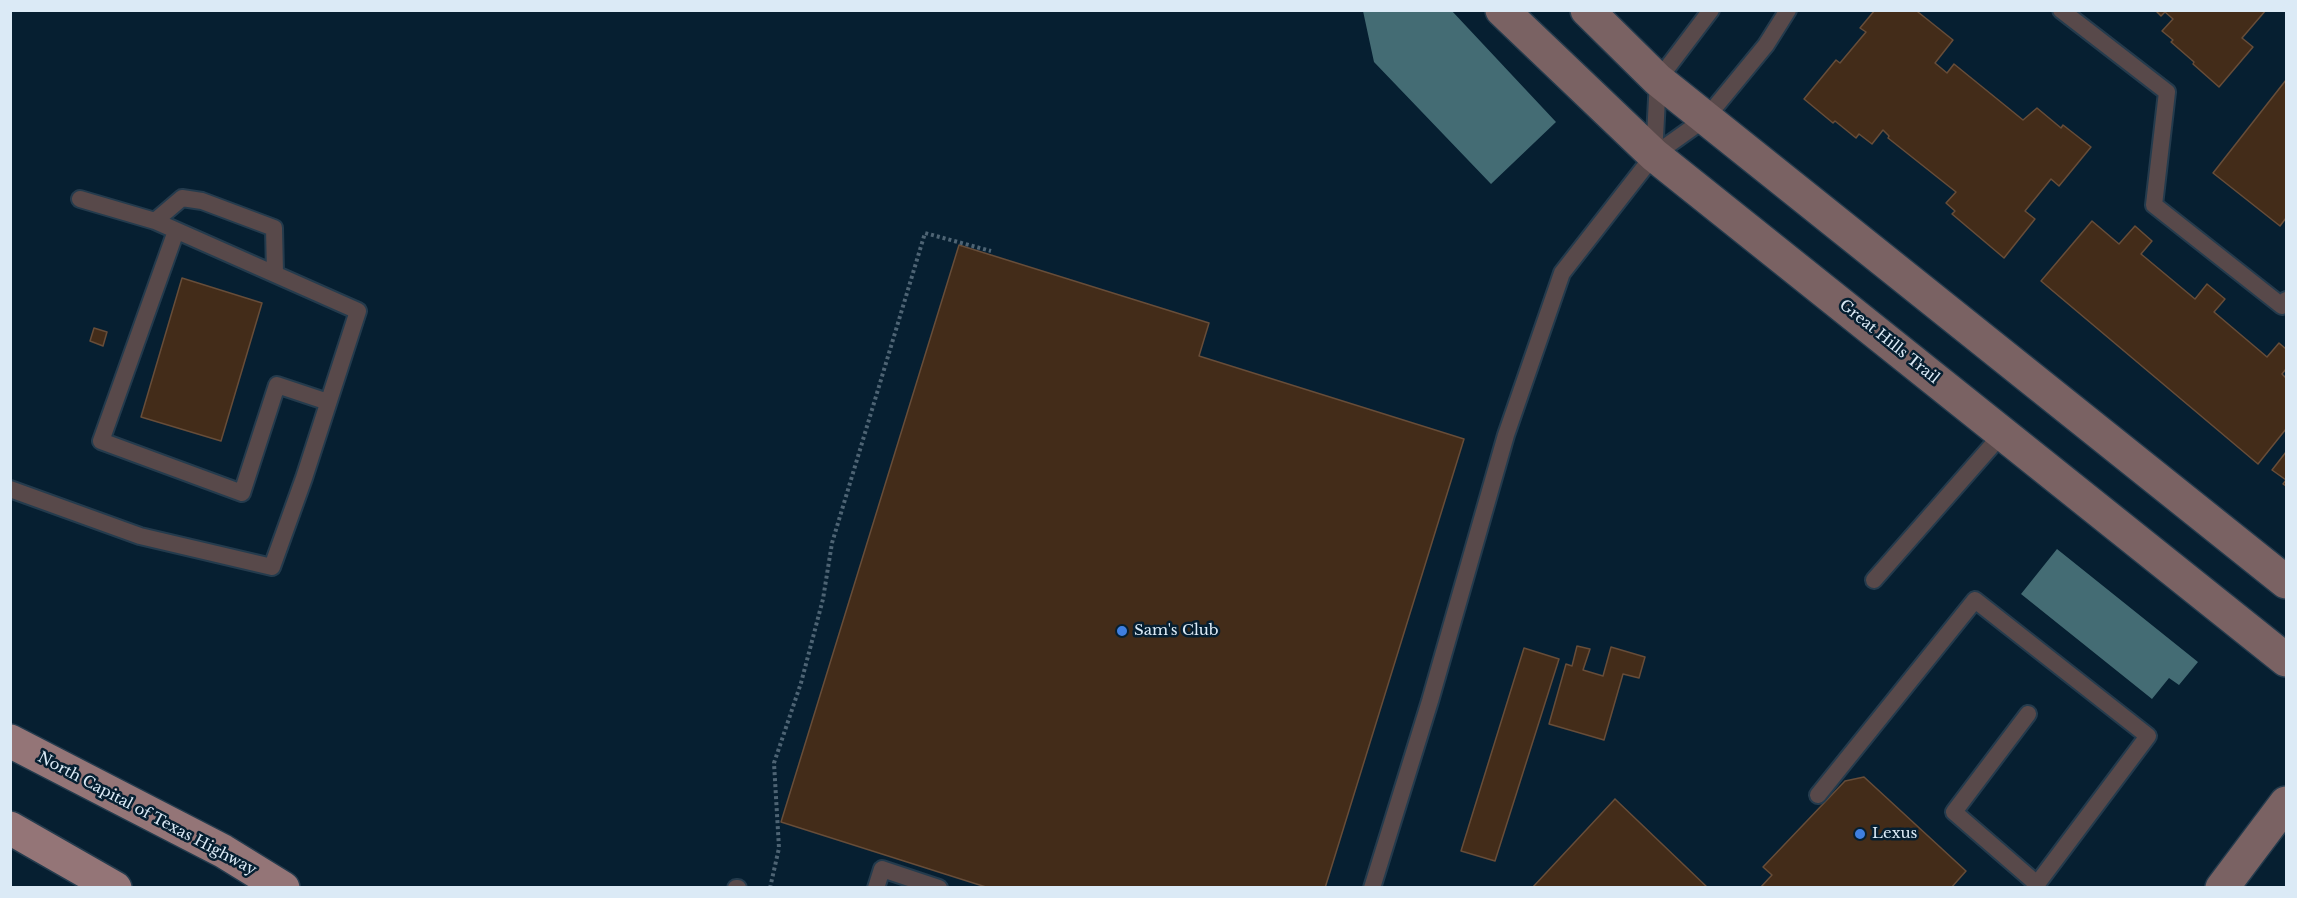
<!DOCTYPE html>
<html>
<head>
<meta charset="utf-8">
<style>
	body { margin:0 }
	#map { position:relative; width:2297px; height:898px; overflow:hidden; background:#061f31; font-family:"Libre Baskerville",serif }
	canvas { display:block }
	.frame { position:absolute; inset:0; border:12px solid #dbeaf6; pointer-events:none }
</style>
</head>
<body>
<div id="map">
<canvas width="2297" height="898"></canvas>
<div class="frame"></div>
</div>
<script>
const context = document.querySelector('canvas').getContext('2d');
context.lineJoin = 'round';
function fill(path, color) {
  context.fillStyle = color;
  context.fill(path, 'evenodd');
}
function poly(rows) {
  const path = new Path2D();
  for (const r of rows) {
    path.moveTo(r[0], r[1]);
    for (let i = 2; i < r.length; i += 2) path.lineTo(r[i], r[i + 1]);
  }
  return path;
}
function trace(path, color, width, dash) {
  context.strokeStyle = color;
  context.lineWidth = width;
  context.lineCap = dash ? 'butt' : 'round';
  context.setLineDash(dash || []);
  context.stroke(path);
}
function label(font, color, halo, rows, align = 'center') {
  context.font = font + ' "Libre Baskerville",serif';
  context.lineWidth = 5;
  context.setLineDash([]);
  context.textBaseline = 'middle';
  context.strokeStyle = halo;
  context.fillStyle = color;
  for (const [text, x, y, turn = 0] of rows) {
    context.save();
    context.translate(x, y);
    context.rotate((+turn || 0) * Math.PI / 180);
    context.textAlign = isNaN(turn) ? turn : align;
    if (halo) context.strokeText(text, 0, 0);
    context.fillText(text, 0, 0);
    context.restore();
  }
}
fill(poly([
	[1363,11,1452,11,1556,122,1491,184,1374,62],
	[2057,549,2198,662,2179,685,2169,678,2152,699,2021,594]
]), '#446c74');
const building = poly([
	[1875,10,1920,10,1918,12,1953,40,1935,63,1947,73,1954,64,2023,120,2037,108,2061,128,2063,125,2091,147,2059,186,2051,179,2025,211,2035,219,2004,258,1952,214,1955,211,1946,203,1956,192,1888,138,1889,136,1883,130,1872,144,1859,134,1856,138,1835,121,1833,123,1804,99,1836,60,1840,63,1866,32,1860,28,1875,10],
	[2155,10,2266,10,2242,38,2253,47,2219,87,2193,64,2194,62,2171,42,2173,40,2162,31,2173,19,2165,12,2161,16,2155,10],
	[2286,80,2286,218,2280,226,2213,173,2286,80],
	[2092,221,2119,244,2135,226,2152,241,2141,254,2195,299,2207,284,2225,299,2214,312,2267,357,2279,343,2286,349,2286,369,2282,374,2286,378,2286,429,2258,464,2041,281,2092,221],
	[959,245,1209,323,1199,356,1464,439,1325,888,989,888,781,822,959,245],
	[182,278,262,303,221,441,141,417,182,278],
	[94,328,107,332,103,346,90,341,94,328],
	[2286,452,2286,486,2283,484,2286,480,2272,470,2286,452],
	[1577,646,1590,649,1583,670,1603,676,1611,647,1645,657,1639,678,1623,674,1604,740,1549,724,1566,664,1572,666,1577,646],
	[1524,648,1559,659,1495,861,1461,851,1524,648],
	[1864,777,1966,871,1951,888,1760,888,1772,875,1763,867,1845,781,1864,777],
	[1615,799,1708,888,1532,888,1615,799]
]);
fill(building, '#432c19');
trace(building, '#674d39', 1.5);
const lane = poly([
	[2061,10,2167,92,2154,205,2282,306,2286,300],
	[1654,155,1658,80,1711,10],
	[155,221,182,198,202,201,274,228,275,273],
	[176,231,101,441,242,493,277,385,328,402],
	[10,489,140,536,272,567,304,478,358,311,155,221,80,199],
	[1874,580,2003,433],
	[2028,714,1954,812,2037,884],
	[1818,795,1975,600,2148,736,2037,884,2037,888],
	[736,888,738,888],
	[876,888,882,869,939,888],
	[1372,888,1430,701,1506,435,1562,273,1654,155,1706,118,1766,45,1788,10]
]);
const secondary = poly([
	[1502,10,1654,155,2286,660],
	[1587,10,1658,80,2286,582],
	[2222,888,2286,803]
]);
const primary = poly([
	[10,741,223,851,283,888],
	[10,828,115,888]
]);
trace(lane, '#243b4d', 20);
trace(secondary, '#243b4d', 36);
trace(primary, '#243b4d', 36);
trace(poly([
	[770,888,779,848,774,763,801,683,823,599,832,543,925,233,991,251]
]), '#4e6474', 4, [3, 3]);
trace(lane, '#58494a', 16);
trace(secondary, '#7a6263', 33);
trace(primary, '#947577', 33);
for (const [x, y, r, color] of [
	[1122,631,6,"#3f7fe0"],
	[1860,834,6,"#3f7fe0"]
]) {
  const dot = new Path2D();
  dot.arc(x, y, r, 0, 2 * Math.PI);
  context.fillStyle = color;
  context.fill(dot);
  trace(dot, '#061f31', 2);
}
label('15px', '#dbeaf6', '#061f31', [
	["Great Hills Trail",1889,342,39],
	["North Capital of Texas Highway",147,814,28]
]);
label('15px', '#dbeaf6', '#061f31', [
	["Sam's Club",1134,631],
	["Lexus",1872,834]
], 'left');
</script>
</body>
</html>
